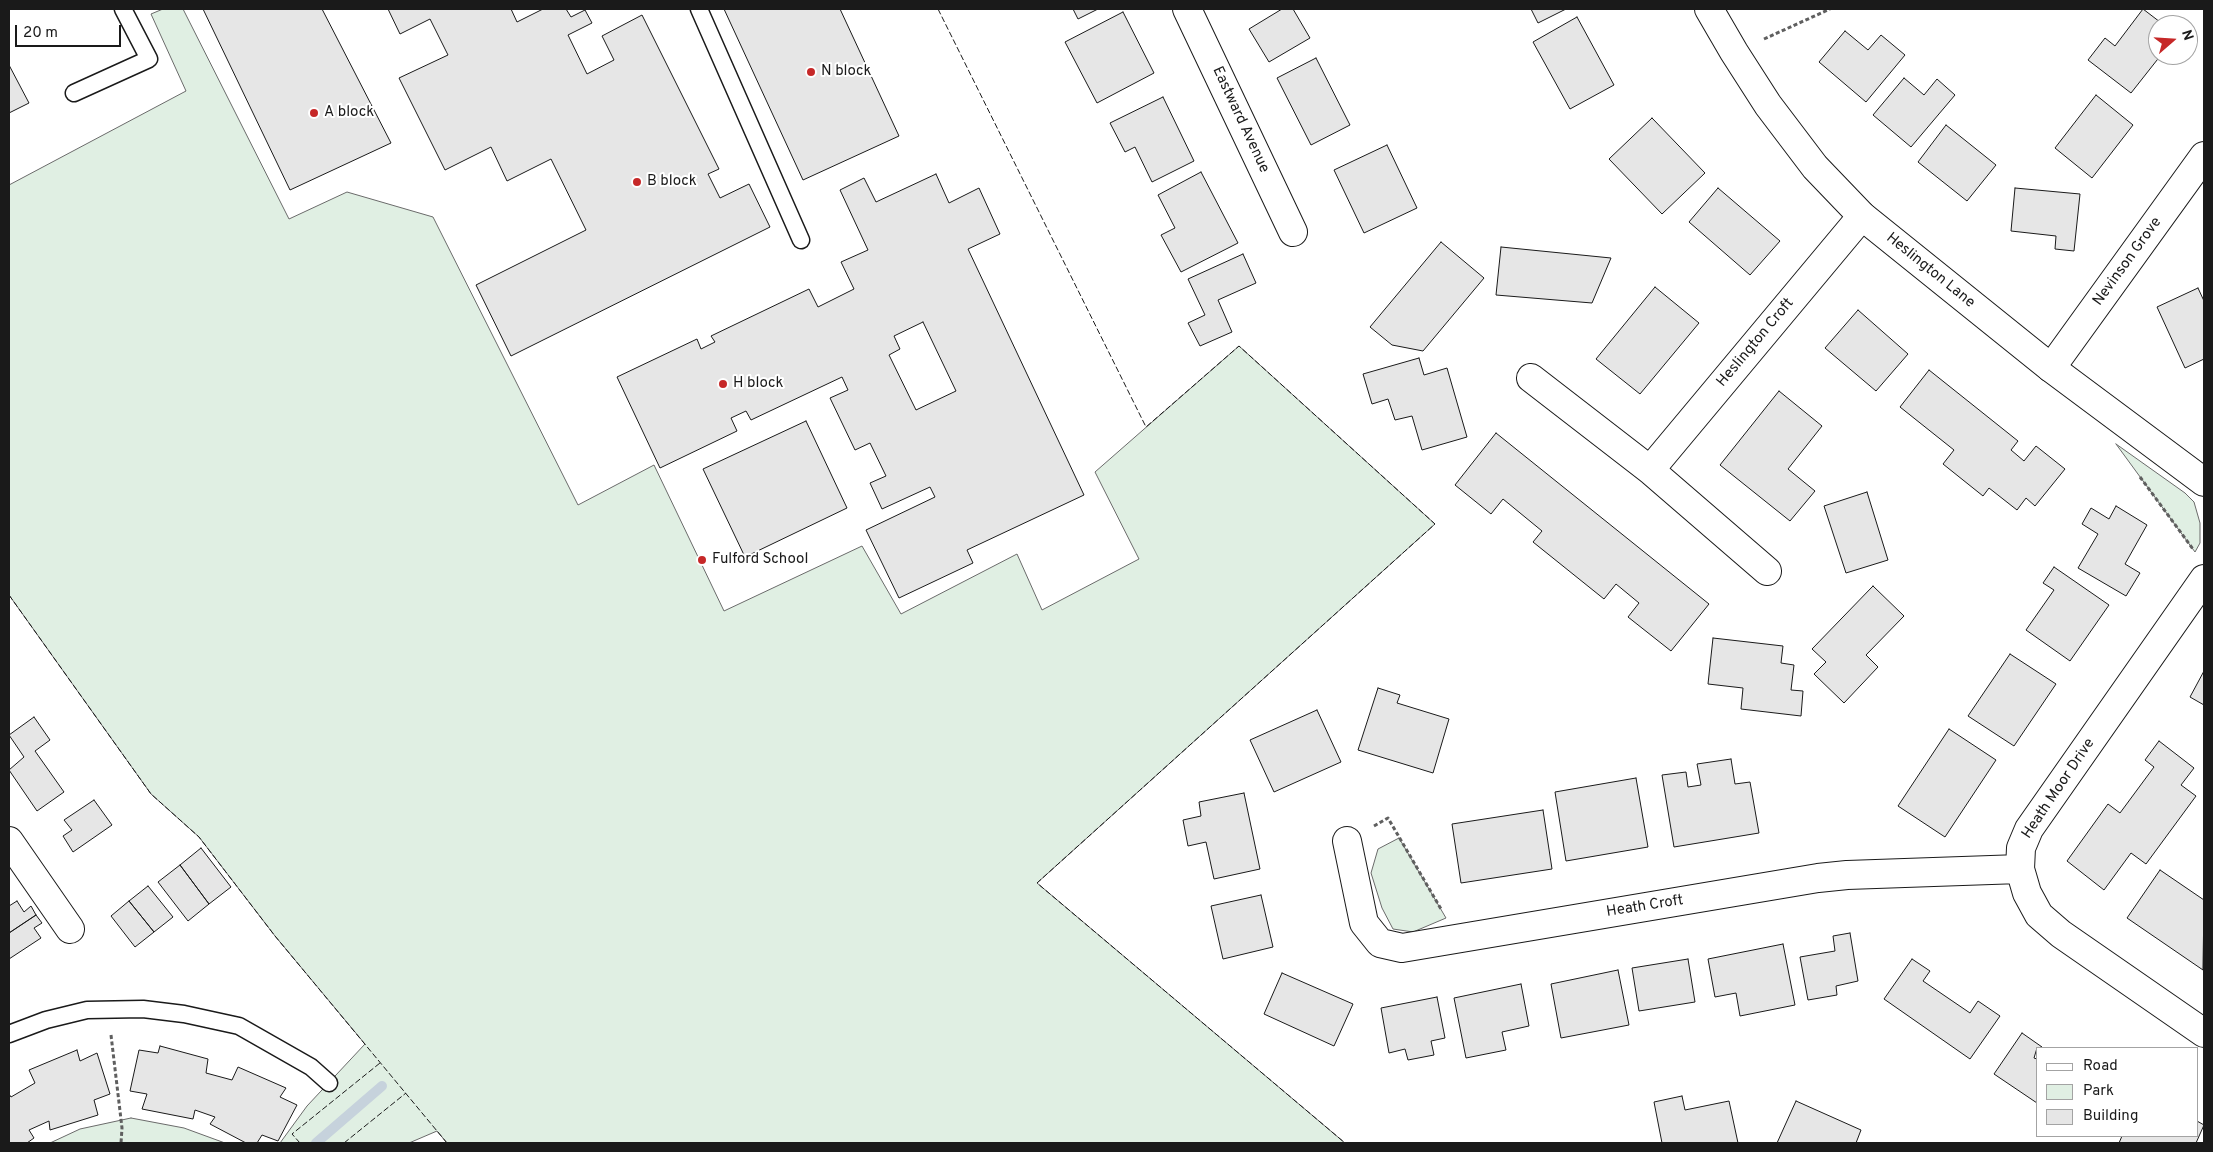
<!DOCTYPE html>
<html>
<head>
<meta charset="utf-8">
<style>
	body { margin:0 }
	#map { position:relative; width:2213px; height:1152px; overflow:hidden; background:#fff; font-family:Overpass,sans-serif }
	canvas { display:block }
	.frame { position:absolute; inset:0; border:10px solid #1a1a1a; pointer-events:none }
	.legend { position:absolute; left:2036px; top:1047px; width:162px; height:90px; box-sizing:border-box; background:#fff; border:1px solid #a3a3a3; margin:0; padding:6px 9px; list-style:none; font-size:15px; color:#1a1a1a }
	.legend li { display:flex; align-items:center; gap:10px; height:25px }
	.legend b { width:25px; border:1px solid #a3a3a3 }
	.north { position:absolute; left:2148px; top:15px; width:50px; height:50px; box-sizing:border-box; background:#fff; border:1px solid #a3a3a3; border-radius:50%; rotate:71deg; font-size:14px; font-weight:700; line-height:20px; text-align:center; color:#1a1a1a }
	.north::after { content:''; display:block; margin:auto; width:18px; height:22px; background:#c62828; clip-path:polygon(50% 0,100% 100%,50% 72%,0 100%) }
	.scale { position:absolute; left:15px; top:25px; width:106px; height:22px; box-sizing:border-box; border:2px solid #1a1a1a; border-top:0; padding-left:6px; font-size:15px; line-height:18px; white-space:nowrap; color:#1a1a1a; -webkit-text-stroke:4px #fff; paint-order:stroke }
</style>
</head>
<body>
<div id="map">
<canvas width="2213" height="1152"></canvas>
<div class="frame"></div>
<ul class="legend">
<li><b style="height:6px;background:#fff"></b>Road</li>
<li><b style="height:14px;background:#e0efe3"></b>Park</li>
<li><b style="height:14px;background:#e6e6e6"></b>Building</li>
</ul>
<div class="north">N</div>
<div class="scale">20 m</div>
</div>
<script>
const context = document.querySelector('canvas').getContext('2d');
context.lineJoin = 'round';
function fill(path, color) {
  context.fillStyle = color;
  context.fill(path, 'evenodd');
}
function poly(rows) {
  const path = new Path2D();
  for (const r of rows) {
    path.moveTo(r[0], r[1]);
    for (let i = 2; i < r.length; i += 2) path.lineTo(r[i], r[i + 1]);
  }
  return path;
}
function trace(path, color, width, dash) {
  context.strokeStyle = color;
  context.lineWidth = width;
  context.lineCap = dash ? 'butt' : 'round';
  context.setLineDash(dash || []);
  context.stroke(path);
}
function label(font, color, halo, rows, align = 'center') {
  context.font = font + ' Overpass,sans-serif';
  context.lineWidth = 4;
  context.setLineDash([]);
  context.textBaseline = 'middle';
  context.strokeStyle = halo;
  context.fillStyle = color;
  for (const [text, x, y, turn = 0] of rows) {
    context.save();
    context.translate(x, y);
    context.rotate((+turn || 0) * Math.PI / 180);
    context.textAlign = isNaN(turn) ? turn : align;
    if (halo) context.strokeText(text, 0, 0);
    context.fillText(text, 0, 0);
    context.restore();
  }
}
const green = poly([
	[163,9,183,9,289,219,347,192,433,217,578,505,654,465,724,611,862,546,901,614,1017,554,1042,610,1139,559,1095,472,1239,346,1435,524,1037,883,1345,1143,447,1143,437,1131,409,1143,280,1143,307,1106,365,1044,275,936,199,837,151,794,9,595,9,185,186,91,151,14,163,9],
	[2116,444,2185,493,2194,502,2200,523,2200,543,2195,552,2116,444],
	[1399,838,1446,918,1413,932,1393,929,1382,908,1371,873,1378,849,1399,838],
	[131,1118,184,1128,225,1143,50,1143,80,1129,131,1118]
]);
fill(green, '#e0efe3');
trace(green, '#6a6a6a', 1);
trace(poly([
	[316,1143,382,1086]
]), '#c6d2dc', 10);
const building = poly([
	[203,9,322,9,391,143,290,190,203,9],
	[388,9,511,9,517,22,543,9,566,9,571,17,585,10,592,23,568,35,587,74,614,60,602,36,642,15,719,169,708,174,720,198,749,184,770,227,511,356,476,285,586,230,551,159,507,181,491,147,445,170,399,78,448,55,430,19,400,34,388,9],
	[724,9,840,9,899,136,803,180,724,9],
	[1073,9,1098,9,1078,19,1073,9],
	[1282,9,1293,9,1310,38,1269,62,1249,29,1282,9],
	[1531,9,1566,9,1538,23,1531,9],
	[2143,9,2160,22,2151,34,2158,40,2158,55,2161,55,2131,93,2088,60,2105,38,2115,46,2143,9],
	[1123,12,1154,73,1097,103,1065,42,1123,12],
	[1577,17,1614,85,1570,109,1533,42,1577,17],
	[1845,31,1868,50,1881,35,1905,55,1866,102,1819,62,1845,31],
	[1316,58,1350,125,1311,145,1277,78,1316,58],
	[9,65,29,103,9,113,9,65],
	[1904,78,1924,95,1937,79,1955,95,1911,147,1873,115,1904,78],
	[2096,95,2133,125,2092,178,2055,148,2096,95],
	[1163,97,1194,161,1152,182,1135,147,1125,152,1110,123,1163,97],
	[1652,118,1705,173,1662,214,1609,159,1652,118],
	[1946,125,1996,165,1967,201,1918,162,1946,125],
	[1387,145,1417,208,1364,233,1334,170,1387,145],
	[1201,172,1238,243,1181,272,1161,235,1175,228,1158,195,1201,172],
	[936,174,949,203,979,188,1000,234,968,249,1084,495,967,550,973,563,899,598,866,530,935,497,930,487,882,509,870,483,886,476,870,443,855,450,830,398,848,390,842,377,751,420,746,411,731,418,737,431,660,468,617,377,697,339,701,349,715,342,711,336,809,289,818,307,854,289,841,262,868,250,840,190,864,178,876,202,936,174],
	[923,322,956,391,916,410,889,355,900,349,894,336,923,322],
	[1718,188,1780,241,1750,275,1689,222,1718,188],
	[2015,188,2080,194,2074,251,2055,249,2056,236,2011,231,2015,188],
	[1441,242,1484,278,1423,351,1392,345,1370,327,1441,242],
	[1501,247,1611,258,1592,303,1496,295,1501,247],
	[1243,254,1256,283,1218,300,1232,332,1200,346,1188,323,1205,315,1188,279,1243,254],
	[1655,287,1699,323,1640,394,1596,359,1655,287],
	[2198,288,2204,301,2204,359,2185,368,2157,307,2198,288],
	[1858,310,1908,354,1876,391,1825,348,1858,310],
	[1419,358,1424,375,1447,368,1467,437,1422,450,1412,416,1395,420,1388,399,1372,404,1363,374,1419,358],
	[1929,370,2018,441,2011,450,2024,461,2036,446,2065,469,2035,506,2026,498,2017,510,1989,488,1983,496,1943,464,1954,450,1900,407,1929,370],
	[1779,391,1822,426,1788,469,1815,491,1790,521,1720,465,1779,391],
	[806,421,847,508,745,557,703,469,806,421],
	[1496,433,1709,604,1671,651,1628,617,1639,603,1616,584,1604,599,1533,542,1542,531,1503,499,1491,514,1455,485,1496,433],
	[1867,492,1888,560,1846,573,1824,506,1867,492],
	[2116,506,2147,525,2125,564,2140,573,2126,596,2078,568,2098,534,2082,524,2091,508,2109,519,2116,506],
	[2054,567,2109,605,2070,661,2026,630,2054,590,2043,583,2054,567],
	[1873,586,1904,616,1866,655,1878,667,1844,703,1814,674,1826,662,1812,649,1873,586],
	[1713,638,1783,646,1781,663,1794,665,1791,690,1803,691,1801,716,1741,709,1743,688,1708,684,1713,638],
	[2010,654,2056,684,2014,746,1968,716,2010,654],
	[2204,671,2204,705,2190,697,2204,671],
	[1378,688,1400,695,1397,703,1449,719,1433,773,1358,750,1378,688],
	[1317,710,1341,762,1274,792,1250,740,1317,710],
	[34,717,50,740,35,751,64,792,37,811,9,770,24,757,9,735,34,717],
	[1949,729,1996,760,1945,837,1898,806,1949,729],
	[2159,741,2194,768,2181,785,2196,796,2146,864,2131,853,2104,890,2067,861,2108,804,2120,813,2154,767,2145,760,2159,741],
	[1731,759,1735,784,1750,782,1759,833,1674,847,1662,775,1686,772,1688,787,1701,785,1697,764,1731,759],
	[1636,778,1648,847,1566,861,1555,792,1636,778],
	[1244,793,1260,869,1214,879,1206,842,1188,846,1183,820,1201,816,1199,802,1244,793],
	[94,800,112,825,73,852,63,836,72,830,64,820,94,800],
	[1543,810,1552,869,1461,883,1452,824,1543,810],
	[201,848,231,887,209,904,180,865,201,848],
	[180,865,209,904,188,921,158,882,180,865],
	[2160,870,2204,900,2203,970,2127,918,2160,870],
	[148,886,173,917,154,932,129,901,148,886],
	[1261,895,1273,947,1223,959,1211,906,1261,895],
	[17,901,24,912,31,906,36,915,9,933,9,906,17,901],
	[129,901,154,932,135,947,111,916,129,901],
	[36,915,42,923,34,928,41,938,9,959,9,933,36,915],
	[1850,933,1858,981,1836,986,1837,995,1808,1000,1800,957,1835,951,1833,936,1850,933],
	[1783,944,1795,1005,1740,1016,1736,993,1715,997,1708,959,1783,944],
	[1688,959,1695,1002,1639,1011,1632,968,1688,959],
	[1912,959,1930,971,1923,981,1970,1013,1978,1001,2000,1016,1970,1059,1884,999,1912,959],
	[1618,970,1629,1025,1561,1038,1551,984,1618,970],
	[1282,973,1353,1004,1334,1046,1264,1014,1282,973],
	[1521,984,1529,1026,1502,1032,1506,1050,1466,1058,1454,998,1521,984],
	[1437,997,1445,1038,1431,1041,1434,1055,1408,1060,1405,1049,1389,1053,1381,1008,1437,997],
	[2022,1033,2042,1047,2037,1048,2034,1058,2037,1059,2037,1103,1994,1074,2022,1033],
	[160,1046,208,1059,206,1073,232,1080,238,1067,286,1088,280,1097,297,1105,278,1141,262,1135,257,1143,246,1143,210,1124,215,1117,195,1110,193,1119,142,1109,147,1094,130,1091,139,1050,158,1053,160,1046],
	[77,1050,80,1061,97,1053,110,1094,94,1100,98,1115,50,1130,49,1121,29,1130,34,1138,27,1143,9,1143,9,1094,11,1097,35,1083,29,1070,77,1050],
	[1682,1096,1685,1110,1729,1101,1738,1143,1662,1143,1654,1102,1682,1096],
	[1796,1101,1861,1130,1856,1143,1777,1143,1796,1101],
	[2197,1121,2204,1125,2196,1143,2119,1143,2122,1136,2197,1136,2197,1121]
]);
fill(building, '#e6e6e6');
trace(building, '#1a1a1a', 1);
const service = poly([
	[699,9,801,240],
	[74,93,149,59,123,9],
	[9,1034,46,1020,87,1010,143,1009,184,1014,239,1026,311,1067,329,1083]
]);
const minor = poly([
	[1187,9,1293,232],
	[2051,368,2204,156],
	[1531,378,1650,470,1767,571],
	[1650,470,1862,216],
	[2204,579,2029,829,2021,848,2020,869,2027,893,2039,915,2061,934,2204,1033],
	[9,841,70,929],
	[1347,841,1364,923,1380,943,1402,948,1818,878,1847,875,2020,869]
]);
const tertiary = poly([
	[1709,9,1734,52,1768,105,1815,167,1862,216,2051,368,2204,482]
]);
trace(service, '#1a1a1a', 19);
trace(minor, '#1a1a1a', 30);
trace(tertiary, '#1a1a1a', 30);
trace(poly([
	[1764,39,1830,9],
	[2140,477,2193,549],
	[1374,826,1388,818,1441,909],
	[111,1035,122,1128,121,1143]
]), '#5f5f5f', 3, [4, 2.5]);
trace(service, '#fff', 16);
trace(minor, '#fff', 28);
trace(tertiary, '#fff', 28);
trace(poly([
	[938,9,1146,427,1239,346,1435,524,1037,883,1345,1143],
	[9,595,151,794,199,837,275,936,447,1143],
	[300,1143,292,1134,380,1063],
	[344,1143,406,1093]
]), '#1a1a1a', 1, [6, 2.5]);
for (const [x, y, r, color] of [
	[811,72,5,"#c62828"],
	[314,113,5,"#c62828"],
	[637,182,5,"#c62828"],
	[723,384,5,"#c62828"],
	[702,560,5,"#c62828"]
]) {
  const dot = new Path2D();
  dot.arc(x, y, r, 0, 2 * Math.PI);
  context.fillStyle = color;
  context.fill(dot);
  trace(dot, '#fff', 2);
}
label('15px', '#1a1a1a', '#fff', [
	["N block",821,72],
	["A block",324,113],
	["B block",647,182],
	["H block",733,384],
	["Fulford School",712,560]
], 'left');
label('15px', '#1a1a1a', '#fff', [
	["Eastward Avenue",1240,120,65],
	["Nevinson Grove",2128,262,-54],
	["Heslington Lane",1930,271,39],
	["Heslington Croft",1756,343,-50],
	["Heath Moor Drive",2059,789,-56],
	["Heath Croft",1645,907,-9]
]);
</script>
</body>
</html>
